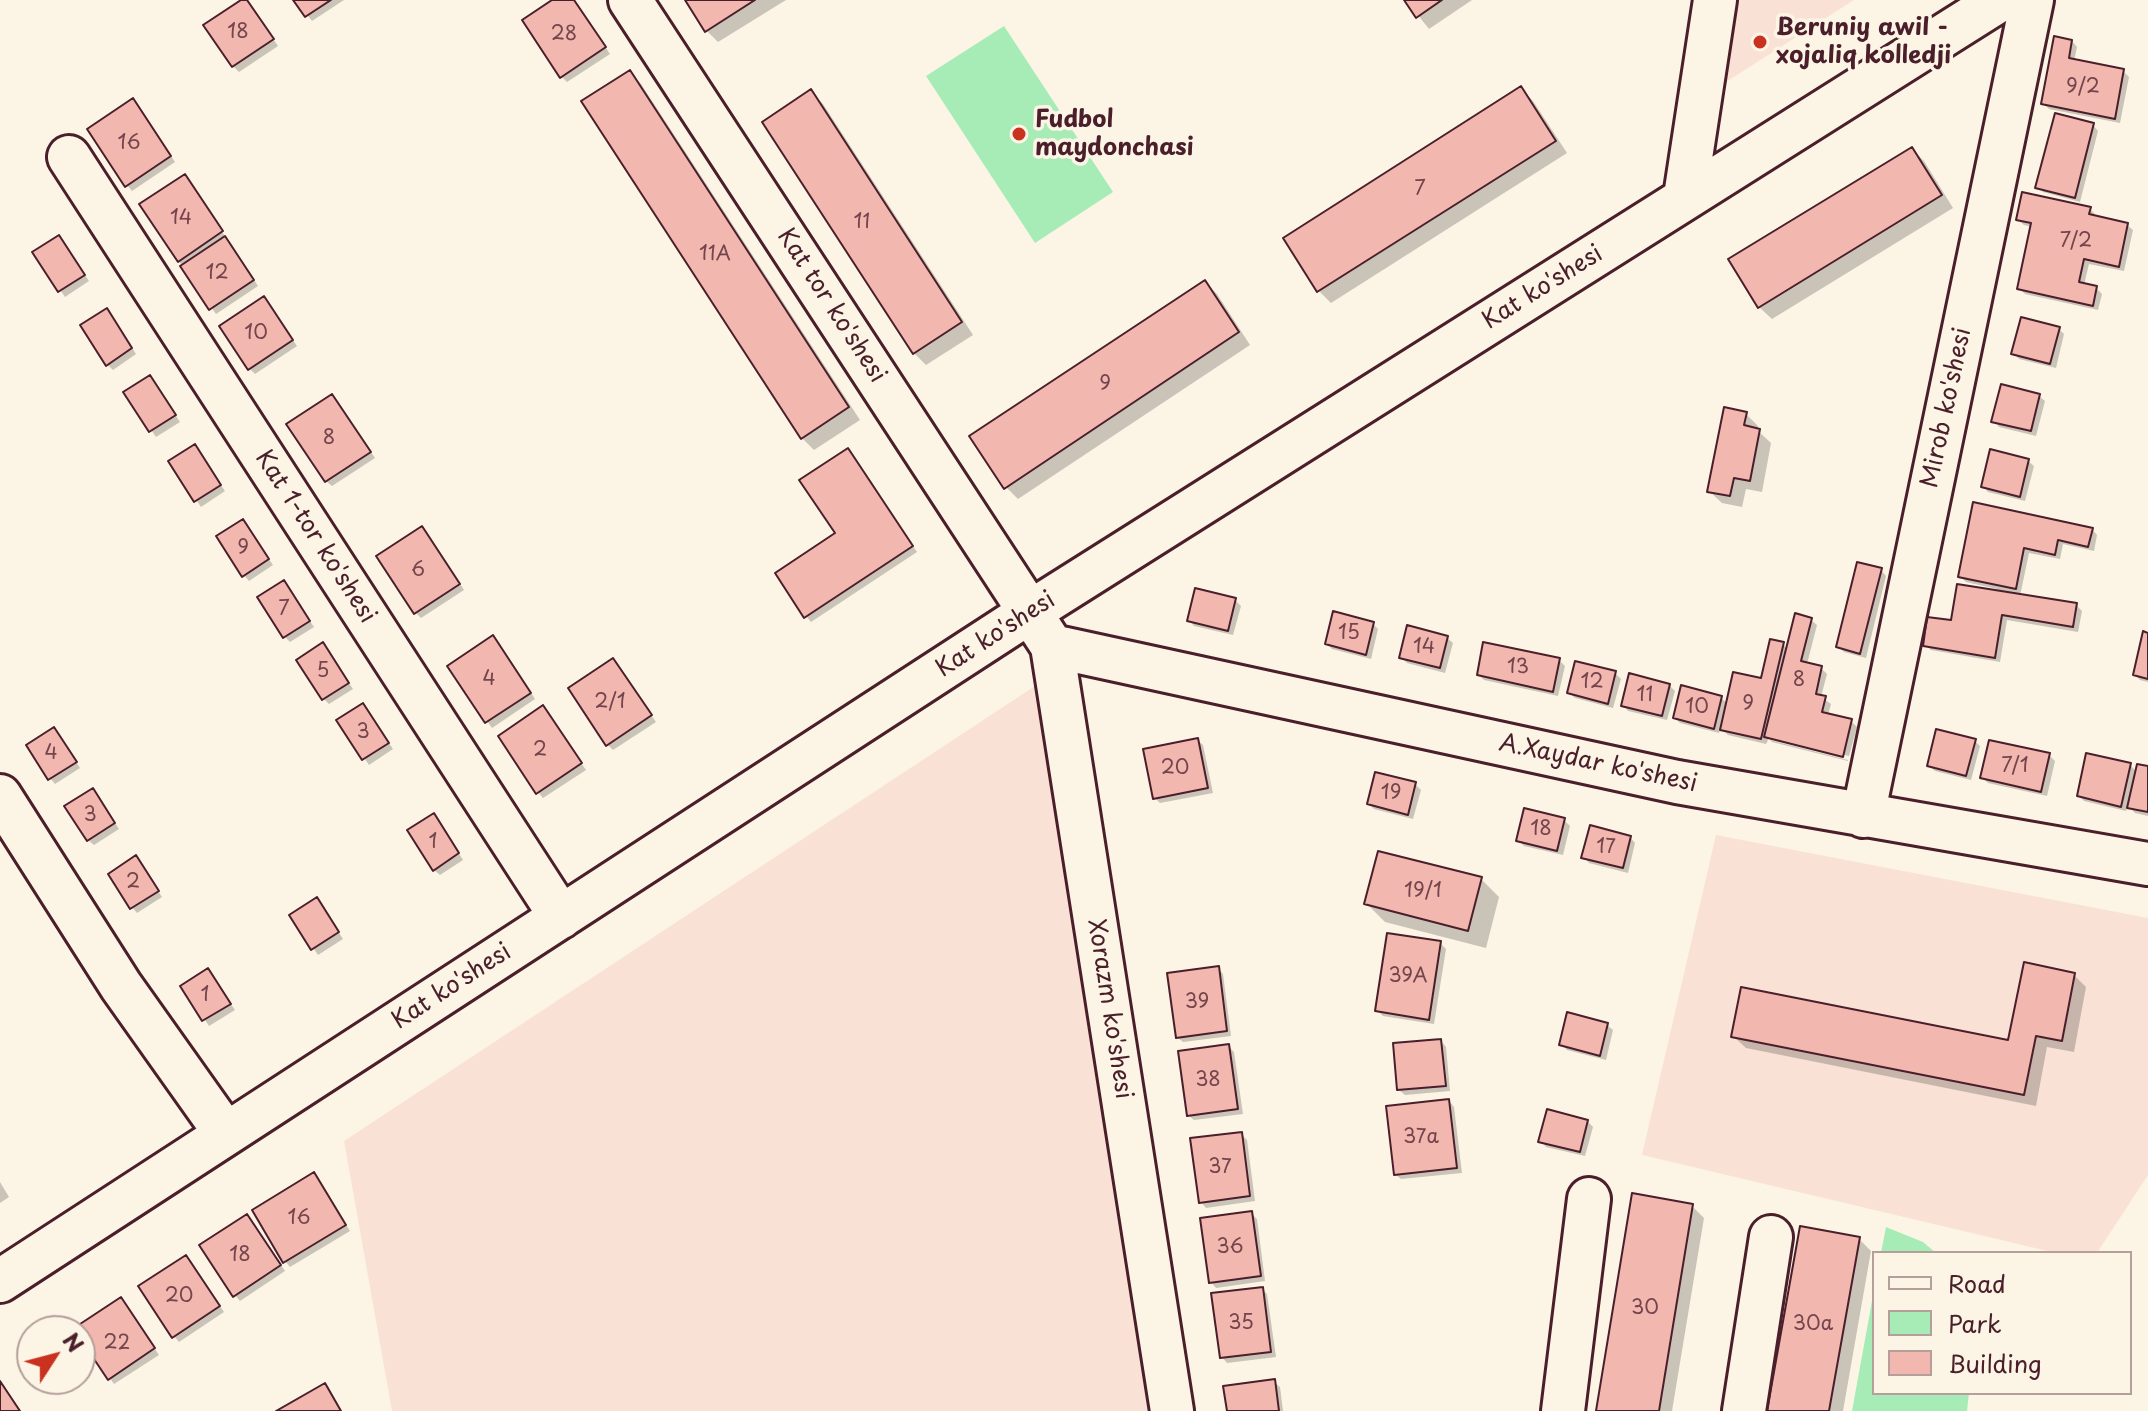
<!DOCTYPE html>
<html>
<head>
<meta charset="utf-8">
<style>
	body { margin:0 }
	#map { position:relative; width:2148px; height:1411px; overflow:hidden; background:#fcf5e5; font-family:"Playpen Sans",sans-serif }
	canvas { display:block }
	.legend { position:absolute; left:1872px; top:1251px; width:260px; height:144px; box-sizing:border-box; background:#fcf5e5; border:2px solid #b59f9b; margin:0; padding:10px 14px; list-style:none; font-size:24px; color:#4a1f2b }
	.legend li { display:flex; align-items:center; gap:16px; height:40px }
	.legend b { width:40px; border:2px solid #b59f9b }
	.north { position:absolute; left:16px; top:1315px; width:80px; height:80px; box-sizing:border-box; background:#fcf5e5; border:2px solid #b59f9b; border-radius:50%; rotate:54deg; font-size:22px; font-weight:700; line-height:32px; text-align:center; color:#4a1f2b }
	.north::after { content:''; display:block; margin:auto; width:28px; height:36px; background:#c8321e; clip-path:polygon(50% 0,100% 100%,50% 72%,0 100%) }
</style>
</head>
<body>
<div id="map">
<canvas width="2148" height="1411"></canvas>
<ul class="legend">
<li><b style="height:10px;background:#fcf5e5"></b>Road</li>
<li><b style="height:22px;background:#a7ecb7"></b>Park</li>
<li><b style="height:22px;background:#f2b7af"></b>Building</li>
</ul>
<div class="north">N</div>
</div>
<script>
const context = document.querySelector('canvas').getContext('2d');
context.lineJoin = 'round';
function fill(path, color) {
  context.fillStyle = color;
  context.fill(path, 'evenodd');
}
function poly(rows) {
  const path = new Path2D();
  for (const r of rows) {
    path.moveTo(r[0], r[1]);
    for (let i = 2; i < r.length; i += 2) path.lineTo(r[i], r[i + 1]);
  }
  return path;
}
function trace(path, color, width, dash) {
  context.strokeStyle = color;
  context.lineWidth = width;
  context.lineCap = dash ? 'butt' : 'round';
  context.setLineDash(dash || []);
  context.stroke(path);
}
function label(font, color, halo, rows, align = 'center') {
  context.font = font + ' "Playpen Sans",sans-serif';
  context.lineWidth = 7;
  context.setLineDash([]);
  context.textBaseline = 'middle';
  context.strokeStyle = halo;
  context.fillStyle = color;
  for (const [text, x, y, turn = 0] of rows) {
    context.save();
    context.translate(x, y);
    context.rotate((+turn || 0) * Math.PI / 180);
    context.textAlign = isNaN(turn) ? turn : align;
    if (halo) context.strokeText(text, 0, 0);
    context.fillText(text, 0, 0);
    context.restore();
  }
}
fill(poly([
	[1739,0,1854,0,1723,84],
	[1041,682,1148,1411,392,1411,344,1141],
	[1716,835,2148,918,2148,1175,2097,1253,2056,1253,1642,1155]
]), '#f9e2d5');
fill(poly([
	[1004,26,1113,192,1035,243,926,76],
	[1886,1227,1923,1242,1936,1253,1881,1253],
	[1874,1290,1874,1393,1969,1393,1967,1411,1852,1411]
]), '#a7ecb7');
fill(poly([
	[244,0,250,5,278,46,239,72,233,66],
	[296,0,344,0,312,21],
	[556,0,574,0,610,54,567,82,562,77],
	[687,0,786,0,718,42,706,30],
	[1406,0,1472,0,1429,29],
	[2072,41,2077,47,2074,61,2123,71,2129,77,2120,123,2049,109,2043,103],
	[629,72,641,84,860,420,814,450,802,438],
	[1521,89,1533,101,1567,153,1331,303,1319,291,1286,238],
	[811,92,823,104,973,335,926,365,914,353],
	[138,106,175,162,132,191,127,185],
	[2093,125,2098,131,2080,202,2043,192,2038,187],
	[1912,149,1924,161,1953,208,1772,319,1759,307],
	[185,176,258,286,216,314,179,261],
	[2090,209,2095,214,2095,217,2127,225,2133,230,2124,271,2089,264,2084,285,2096,288,2102,294,2098,310,2025,294,2019,288,2032,227,2024,225,2018,220],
	[59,237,89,281,65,297,35,253],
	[1205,282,1217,294,1250,345,1018,499,1006,487],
	[264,298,297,346,255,374,249,368],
	[112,316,136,354,113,370,107,364],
	[2059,329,2064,334,2056,368,2019,359,2014,354],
	[150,377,180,422,156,437,126,393],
	[2039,396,2045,401,2036,436,1999,427,1994,421],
	[332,397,375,458,332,486,326,481],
	[1746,414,1758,426,1757,430,1771,443,1762,492,1746,489,1742,507,1722,503,1709,491],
	[195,447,225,491,201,507,171,462],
	[848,450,917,552,811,622,806,616,837,534],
	[2028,461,2034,466,2025,501,1988,492,1983,486],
	[1975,505,2092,529,2097,535,2094,551,2063,544,2060,559,2029,553,2020,596,2076,605,2082,611,2078,632,2007,620,2000,662,1931,650,1925,645,1996,592,1997,589,1966,582,1960,576],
	[243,521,273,565,249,581,244,575],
	[427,534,464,590,421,618,416,613],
	[1881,570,1886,576,1866,658,1844,652,1838,646],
	[284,583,314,627,290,642,285,637],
	[1235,600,1241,606,1233,635,1194,626,1189,620],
	[1811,620,1817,625,1807,664,1821,668,1827,674,1821,697,1831,704,1828,715,1851,721,1857,727,1849,756,1770,736,1766,744,1728,735,1721,728,1719,733,1680,723,1675,718,1721,698,1728,704,1762,680,1783,644,1788,650],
	[1373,624,1378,629,1371,659,1332,649,1327,644],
	[2148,635,2148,682,2140,680,2135,675],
	[1447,638,1453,643,1445,673,1407,663,1401,657],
	[498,643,535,699,492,728,449,666],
	[323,645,353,689,329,704,324,699],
	[613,660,656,722,613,750,608,745],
	[1559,660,1565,666,1558,696,1484,680,1479,675],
	[1615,673,1621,679,1613,708,1575,698,1569,693],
	[1669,685,1675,691,1667,720,1628,711,1623,705],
	[363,705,393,749,369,765,339,721],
	[543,708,586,770,543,798,538,792],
	[54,729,80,768,55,784,50,778],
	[1197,740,1203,745,1213,793,1160,803,1155,798],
	[1770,740,1848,760,1848,761,1772,742],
	[1975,741,1980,746,1971,780,1935,771,1929,766],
	[2049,755,2055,761,2047,796,1988,783,1982,777],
	[2130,765,2137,772,2148,768,2148,816,2135,813,2128,805,2126,811,2084,801,2079,796],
	[1415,784,1421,790,1413,819,1374,809,1369,804],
	[98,796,119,829,94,845,88,840],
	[1564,820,1570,826,1563,855,1524,846,1518,840],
	[439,821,463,860,440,875,434,870],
	[1630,837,1635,843,1628,873,1589,863,1584,857],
	[136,858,162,897,137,913,132,907],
	[1481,879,1499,897,1486,948,1385,922,1367,904],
	[317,899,343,939,318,955,291,915],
	[1440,943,1446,949,1434,1024,1383,1016,1377,1010],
	[1218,968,1223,974,1231,1036,1183,1042,1177,1037],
	[208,971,235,1010,209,1026,183,987],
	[2074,975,2086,987,2074,1052,2047,1047,2036,1106,1746,1048,1733,1036,2010,1043],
	[1607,1025,1613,1030,1606,1060,1567,1050,1561,1044],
	[1441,1041,1446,1047,1450,1091,1405,1095,1399,1090],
	[1228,1046,1234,1052,1243,1114,1194,1120,1188,1115],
	[1449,1101,1454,1107,1462,1173,1401,1179,1395,1174],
	[1587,1121,1593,1127,1585,1156,1546,1147,1541,1141],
	[1241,1134,1247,1140,1255,1201,1206,1208,1201,1202],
	[314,1175,350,1231,290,1267,285,1261],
	[0,1182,9,1197,0,1203],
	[1692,1206,1704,1218,1672,1411,1598,1411],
	[1251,1213,1257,1219,1265,1281,1216,1288,1211,1282],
	[252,1222,285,1271,240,1301,235,1295],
	[1859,1239,1871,1251,1843,1411,1769,1411],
	[191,1263,224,1312,179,1342,174,1336],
	[1262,1289,1267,1294,1276,1357,1227,1363,1222,1357],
	[126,1305,159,1355,114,1384,76,1329],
	[1274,1382,1280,1387,1283,1411,1229,1411]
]), '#0003');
const building = poly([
	[241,0,247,0,274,39,232,67,203,25,241,0],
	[293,0,331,0,305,17,293,0],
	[552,0,574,0,606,47,560,78,522,20,552,0],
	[685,0,755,0,705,32,685,0],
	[1404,0,1442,0,1416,18,1404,0],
	[2054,36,2072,40,2069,58,2124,69,2115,119,2041,104,2054,36],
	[630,70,849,407,801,439,581,101,630,70],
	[1521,86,1556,141,1317,292,1283,238,1521,86],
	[811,89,962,322,913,354,762,122,811,89],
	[133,98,171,156,125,187,87,129,133,98],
	[2055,113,2094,123,2075,198,2035,188,2055,113],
	[1912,147,1942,195,1758,308,1728,259,1912,147],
	[185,174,223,231,178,262,139,204,185,174],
	[2022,192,2091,207,2089,214,2128,223,2119,267,2084,259,2079,282,2097,286,2093,306,2017,289,2031,223,2016,220,2022,192],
	[59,235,85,275,58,292,32,252,59,235],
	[225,236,254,280,209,310,180,266,225,236],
	[1205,280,1239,332,1004,489,969,436,1205,280],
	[264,296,293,340,248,370,219,326,264,296],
	[107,308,132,348,106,366,80,325,107,308],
	[2021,317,2060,327,2050,364,2011,354,2021,317],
	[150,375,176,415,149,432,123,392,150,375],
	[2001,384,2040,394,2031,431,1991,422,2001,384],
	[332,394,371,452,325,482,286,424,332,394],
	[1724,407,1747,412,1744,425,1760,429,1750,481,1734,478,1730,496,1707,492,1724,407],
	[195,444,221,485,194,502,168,461,195,444],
	[848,448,913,546,804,618,775,573,835,533,799,480,848,448],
	[1990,449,2029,459,2020,497,1981,487,1990,449],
	[1973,502,2093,528,2088,547,2058,540,2055,555,2024,548,2016,589,1958,577,1973,502],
	[243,519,269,559,242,577,216,536,243,519],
	[422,526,460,584,414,614,376,556,422,526],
	[1857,562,1882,568,1860,654,1836,647,1857,562],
	[284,580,310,621,283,638,257,597,284,580],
	[1957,584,2077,603,2073,627,2002,615,1995,658,1923,646,1927,617,1951,620,1957,584],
	[1195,588,1236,598,1228,631,1187,621,1195,588],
	[1333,611,1374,622,1366,655,1325,644,1333,611],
	[1795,613,1812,618,1801,661,1822,666,1816,694,1826,696,1822,712,1852,719,1843,757,1764,737,1795,613],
	[1407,625,1448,636,1440,668,1399,658,1407,625],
	[2143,631,2148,633,2148,679,2133,675,2143,631],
	[493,635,531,693,485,723,447,666,493,635],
	[1770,639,1784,642,1761,739,1720,730,1733,672,1761,678,1770,639],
	[323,642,349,683,322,700,296,660,323,642],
	[1483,642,1560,658,1553,692,1477,675,1483,642],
	[613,658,652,715,606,746,568,688,613,658],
	[1575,661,1616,671,1608,704,1567,693,1575,661],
	[1629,673,1670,684,1662,716,1621,706,1629,673],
	[1681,685,1722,696,1714,729,1673,718,1681,685],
	[363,703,389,743,362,760,336,720,363,703],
	[543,705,582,763,536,794,498,736,543,705],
	[54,727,77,762,48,780,26,745,54,727],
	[1936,729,1976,739,1966,776,1927,766,1936,729],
	[1198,738,1208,788,1153,799,1143,749,1198,738],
	[1989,740,2050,753,2041,792,1980,778,1989,740],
	[2086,753,2131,763,2121,807,2077,796,2086,753],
	[2137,764,2148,766,2148,812,2127,808,2137,764],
	[1375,772,1416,782,1408,815,1367,804,1375,772],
	[93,788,115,823,87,841,64,806,93,788],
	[1524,808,1565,818,1557,851,1516,841,1524,808],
	[434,813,459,853,433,871,407,830,434,813],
	[1590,825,1631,836,1623,868,1581,858,1590,825],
	[1378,851,1482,877,1468,931,1364,904,1378,851],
	[136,855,159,891,130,909,108,874,136,855],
	[317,897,339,932,311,950,289,915,317,897],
	[1387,933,1441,941,1429,1020,1375,1011,1387,933],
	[2024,962,2075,973,2062,1041,2036,1036,2024,1095,1731,1037,1741,987,2008,1040,2024,962],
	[1219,966,1227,1031,1176,1038,1167,973,1219,966],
	[208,968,231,1004,202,1021,180,986,208,968],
	[1567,1012,1608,1023,1600,1056,1559,1045,1567,1012],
	[1441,1039,1446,1086,1397,1090,1393,1043,1441,1039],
	[1229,1044,1238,1109,1187,1116,1178,1051,1229,1044],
	[1449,1099,1457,1168,1394,1175,1386,1106,1449,1099],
	[1547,1109,1588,1120,1580,1152,1538,1142,1547,1109],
	[1242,1132,1250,1196,1199,1203,1190,1138,1242,1132],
	[314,1172,346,1225,283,1263,252,1210,314,1172],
	[1632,1193,1693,1204,1659,1411,1596,1411,1632,1193],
	[1252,1211,1261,1276,1209,1283,1200,1218,1252,1211],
	[247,1214,281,1265,233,1297,199,1245,247,1214],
	[1800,1226,1860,1237,1829,1411,1767,1411,1800,1226],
	[186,1255,220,1306,172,1338,138,1286,186,1255],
	[1263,1287,1271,1352,1220,1358,1211,1293,1263,1287],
	[121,1297,155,1348,108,1380,80,1338,80,1331,74,1328,121,1297],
	[1275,1379,1279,1411,1227,1411,1223,1386,1275,1379],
	[0,1381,20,1411,0,1411,0,1381],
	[325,1383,341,1411,276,1411,325,1383]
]);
fill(building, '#f2b7af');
trace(building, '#4a1f2b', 2);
const minor = poly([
	[630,0,1052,646,1172,1411],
	[69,157,561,917],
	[1685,197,1715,0],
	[1052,646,1677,782,2148,864],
	[0,796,121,986,226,1134],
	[1863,816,2032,0],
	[0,1281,1030,612,2000,0],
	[1563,1411,1589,1199],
	[1744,1411,1771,1237]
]);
trace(minor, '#4a1f2b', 48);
trace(minor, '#fcf5e5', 42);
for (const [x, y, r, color] of [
	[1760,42,8,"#c8321e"],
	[1019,134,8,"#c8321e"]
]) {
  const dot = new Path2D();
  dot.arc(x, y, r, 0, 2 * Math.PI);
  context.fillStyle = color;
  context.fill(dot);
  trace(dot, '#fcf5e5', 3);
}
label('20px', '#74454c', null, [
	["18",238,32],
	["28",564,34],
	["9/2",2083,87],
	["16",129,143],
	["7",1420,189],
	["14",181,218],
	["11",862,222],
	["7/2",2076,241],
	["11A",715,254],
	["12",217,273],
	["10",256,333],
	["9",1105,384],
	["8",329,438],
	["9",243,548],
	["6",418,570],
	["7",284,609],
	["15",1349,633],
	["14",1424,647],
	["13",1518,667],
	["5",323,671],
	["4",489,679],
	["8",1799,680],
	["12",1592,682],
	["11",1645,695],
	["2/1",610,702],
	["9",1748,704],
	["10",1697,707],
	["3",363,732],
	["2",540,750],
	["4",51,753],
	["7/1",2015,766],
	["20",1175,768],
	["19",1391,793],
	["3",90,815],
	["18",1541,829],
	["1",433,842],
	["17",1606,847],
	["2",133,882],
	["19/1",1423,891],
	["39A",1408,976],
	["1",205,995],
	["39",1197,1002],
	["38",1208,1080],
	["37a",1421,1137],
	["37",1220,1167],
	["16",299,1218],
	["36",1230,1247],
	["18",240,1255],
	["20",179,1296],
	["30",1645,1308],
	["35",1241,1323],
	["30a",1813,1324],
	["22",117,1343]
]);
label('bold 24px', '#4a1f2b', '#fcf5e5', [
	["Beruniy awil -",1776,28],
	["xojaliq kolledji",1776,56],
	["Fudbol",1035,120],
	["maydonchasi",1035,148]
], 'left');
label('24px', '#4a1f2b', '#fcf5e5', [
	["Kat ko'shesi",1543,288,-32],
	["Kat tor ko'shesi",831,306,57],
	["Mirob ko'shesi",1947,408,-78],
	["Kat 1-tor ko'shesi",315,537,57],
	["Kat ko'shesi",996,635,-33],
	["A.Xaydar ko'shesi",1598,764,12],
	["Kat ko'shesi",452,987,-33],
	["Xorazm ko'shesi",1109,1009,81]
]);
</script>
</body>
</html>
